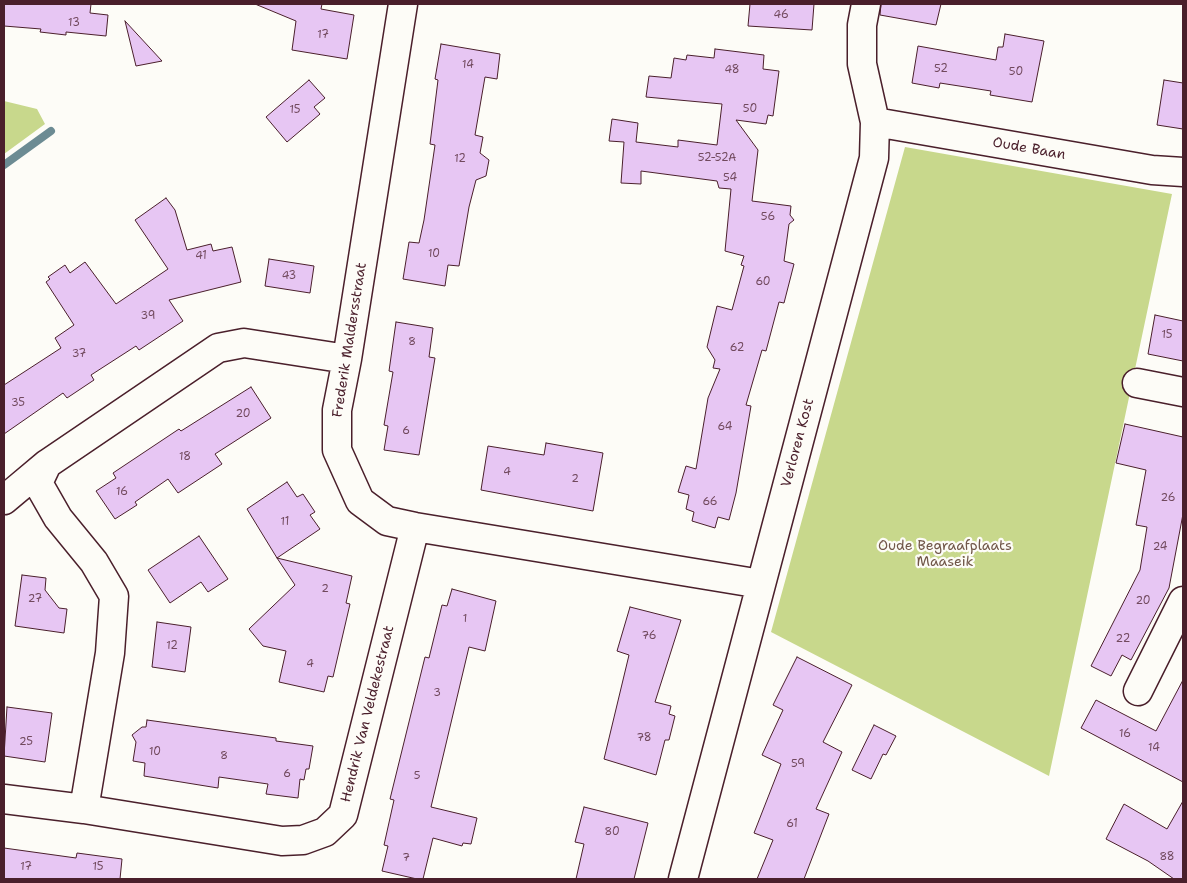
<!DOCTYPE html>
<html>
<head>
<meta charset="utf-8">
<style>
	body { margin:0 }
	#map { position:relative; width:1187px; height:883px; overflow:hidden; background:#fdfcf7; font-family:"Shantell Sans",sans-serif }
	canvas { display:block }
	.frame { position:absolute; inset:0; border:5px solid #4a1f2b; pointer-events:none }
</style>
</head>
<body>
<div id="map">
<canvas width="1187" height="883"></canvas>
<div class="frame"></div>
</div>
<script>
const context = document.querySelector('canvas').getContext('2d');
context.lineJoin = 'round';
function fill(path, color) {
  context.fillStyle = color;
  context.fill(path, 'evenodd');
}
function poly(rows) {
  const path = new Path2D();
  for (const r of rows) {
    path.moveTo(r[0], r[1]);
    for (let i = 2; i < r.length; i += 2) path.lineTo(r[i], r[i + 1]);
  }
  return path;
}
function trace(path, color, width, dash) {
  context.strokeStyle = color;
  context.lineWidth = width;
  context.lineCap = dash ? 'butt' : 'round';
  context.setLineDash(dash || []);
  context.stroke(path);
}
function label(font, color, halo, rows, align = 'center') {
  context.font = font + ' "Shantell Sans",sans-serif';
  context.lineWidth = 4.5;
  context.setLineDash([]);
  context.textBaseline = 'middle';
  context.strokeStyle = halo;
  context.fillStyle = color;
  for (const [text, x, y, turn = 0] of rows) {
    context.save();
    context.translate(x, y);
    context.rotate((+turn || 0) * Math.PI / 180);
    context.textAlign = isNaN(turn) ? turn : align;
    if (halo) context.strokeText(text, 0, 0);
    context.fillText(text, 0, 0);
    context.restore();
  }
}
fill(poly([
	[4,101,37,109,45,124,4,154],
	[905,147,1172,194,1049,776,771,632]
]), '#c8d88c');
trace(poly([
	[4,165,51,131]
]), '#6c8b93', 8);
const building = poly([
	[4,4,91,4,90,13,108,15,106,36,66,32,66,35,40,32,41,29,4,26,4,4],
	[255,4,322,4,321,9,354,15,347,59,292,50,296,21,255,4],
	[750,4,814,4,812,30,748,26,750,4],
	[881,4,941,4,936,25,880,15,881,4],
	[125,21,162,61,136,66,125,21],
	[1005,34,1044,41,1032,102,990,95,991,91,940,83,939,88,912,83,918,46,996,60,998,47,1003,47,1005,34],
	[441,44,500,54,497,79,485,77,475,135,483,137,480,153,489,160,486,176,476,180,469,207,459,266,448,265,445,286,403,279,409,242,419,243,424,220,435,145,430,144,438,80,435,79,441,44],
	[715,49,764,55,763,69,779,71,773,116,768,115,766,124,736,120,758,150,752,201,791,206,790,215,794,220,789,224,784,261,794,264,784,303,779,302,766,351,762,350,746,405,751,406,736,493,729,520,718,517,715,528,692,521,694,512,686,509,689,495,678,492,686,466,696,469,708,398,720,369,713,368,715,360,707,347,717,306,732,310,744,266,741,265,744,256,725,251,731,189,719,188,717,181,641,171,641,184,621,183,624,142,609,141,612,119,638,123,636,142,678,147,678,140,717,145,722,104,646,97,649,76,671,78,674,58,686,60,687,55,714,58,715,49],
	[309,80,325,98,314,107,320,114,287,142,266,117,309,80],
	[1164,80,1183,83,1183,129,1157,125,1164,80],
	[166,198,175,210,187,250,211,244,213,251,232,247,241,282,169,300,183,321,139,350,136,346,91,375,94,380,67,398,63,393,4,434,4,385,61,348,55,338,74,325,46,282,50,279,48,277,65,265,70,273,85,262,116,304,168,269,135,220,166,198],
	[269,259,314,266,310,293,265,286,269,259],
	[1155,315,1183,321,1183,361,1148,354,1155,315],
	[396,322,433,328,429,357,435,358,419,455,384,450,388,426,384,425,393,372,389,371,396,322],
	[251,387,271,418,215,454,222,464,178,493,168,479,135,502,137,505,115,519,96,491,116,478,113,473,179,429,181,431,251,387],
	[1125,424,1183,437,1183,514,1169,588,1131,660,1122,655,1111,676,1091,666,1140,570,1147,527,1136,525,1146,470,1116,463,1125,424],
	[546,443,603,453,593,511,481,490,488,446,544,455,546,443],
	[287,482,297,497,303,494,315,512,310,515,320,529,277,558,247,509,287,482],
	[199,536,228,579,208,592,201,582,170,603,148,570,199,536],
	[277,558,352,576,346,603,350,604,333,677,328,676,324,692,279,682,286,651,263,646,249,629,295,585,277,558],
	[22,575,46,578,45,590,59,608,67,609,64,633,15,626,22,575],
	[452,589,496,601,485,651,469,647,431,807,477,818,471,844,463,843,462,846,433,838,423,879,417,879,382,871,388,846,384,845,394,800,390,799,425,657,429,658,442,605,447,606,452,589],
	[630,607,681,620,655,702,671,706,669,714,675,716,669,740,665,740,656,775,604,759,629,655,617,651,630,607],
	[157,622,191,627,185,672,152,667,157,622],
	[797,657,852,685,823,742,842,752,816,809,829,814,804,879,757,879,773,840,754,833,781,764,762,755,783,710,773,705,797,657],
	[1183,680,1183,782,1081,728,1096,700,1156,731,1183,680],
	[7,707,52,713,45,762,4,756,7,707],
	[147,720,276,738,276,741,313,746,309,769,306,769,304,780,300,779,298,798,266,794,268,784,219,777,218,788,144,776,145,763,133,761,136,742,132,735,142,727,146,727,147,720],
	[874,725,896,736,886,755,883,754,871,779,852,770,874,725],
	[1183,801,1183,879,1174,879,1148,861,1106,839,1124,804,1167,829,1183,801],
	[584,807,648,823,634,879,576,879,584,844,575,842,584,807],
	[4,848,76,858,77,853,122,859,120,879,4,879,4,848]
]);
fill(building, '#e7c6f3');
trace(building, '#4a1f2b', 1);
const minor = poly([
	[403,4,347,359,337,410,337,450,360,501,387,521,415,527,761,584],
	[875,122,1152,170,1183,172],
	[1137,383,1183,392],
	[4,500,47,464],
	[1138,691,1183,601],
	[4,799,84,809,282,841,303,840,325,832,343,815,415,527],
	[84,809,110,653,114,596,94,562,58,518,38,483,47,464,218,348,244,343,347,359],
	[683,879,874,158,875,122,862,64,862,25,866,4]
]);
trace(minor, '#4a1f2b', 31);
trace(minor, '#fdfcf7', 28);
label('11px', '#71495d', null, [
	["46",781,15],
	["13",74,23],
	["17",323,35],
	["14",468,65],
	["52",941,69],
	["48",732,70],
	["50",1016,72],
	["50",750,109],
	["15",295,110],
	["52-52A",717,158],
	["12",460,159],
	["54",730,178],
	["56",768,217],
	["10",434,254],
	["41",201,256],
	["43",289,276],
	["60",763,282],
	["39",148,316],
	["15",1167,335],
	["8",412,342],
	["62",737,348],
	["37",79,354],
	["35",18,403],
	["20",243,414],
	["64",725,427],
	["6",406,431],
	["18",185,457],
	["4",507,472],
	["2",575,479],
	["16",122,492],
	["26",1168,498],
	["66",710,502],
	["11",285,522],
	["24",1160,547],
	["2",325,589],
	["27",35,599],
	["20",1143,601],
	["1",465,619],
	["76",649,636],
	["22",1123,639],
	["12",172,646],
	["4",310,664],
	["3",437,693],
	["16",1125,734],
	["78",644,738],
	["25",26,742],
	["14",1154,748],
	["10",155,752],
	["8",224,756],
	["59",798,764],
	["6",287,774],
	["5",417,776],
	["61",792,824],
	["80",612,832],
	["88",1167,857],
	["7",406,858],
	["17",26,867],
	["15",98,867]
]);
label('14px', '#4a1f2b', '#fdfcf7', [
	["Oude Baan",1029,149,10],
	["Frederik Maldersstraat",350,340,-81],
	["Verloren Kost",798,443,-75],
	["Hendrik Van Veldekestraat",368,714,-76]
]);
label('14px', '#705648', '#fdfcf7', [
	["Oude Begraafplaats",945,546],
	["Maaseik",945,562]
]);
</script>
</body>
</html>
